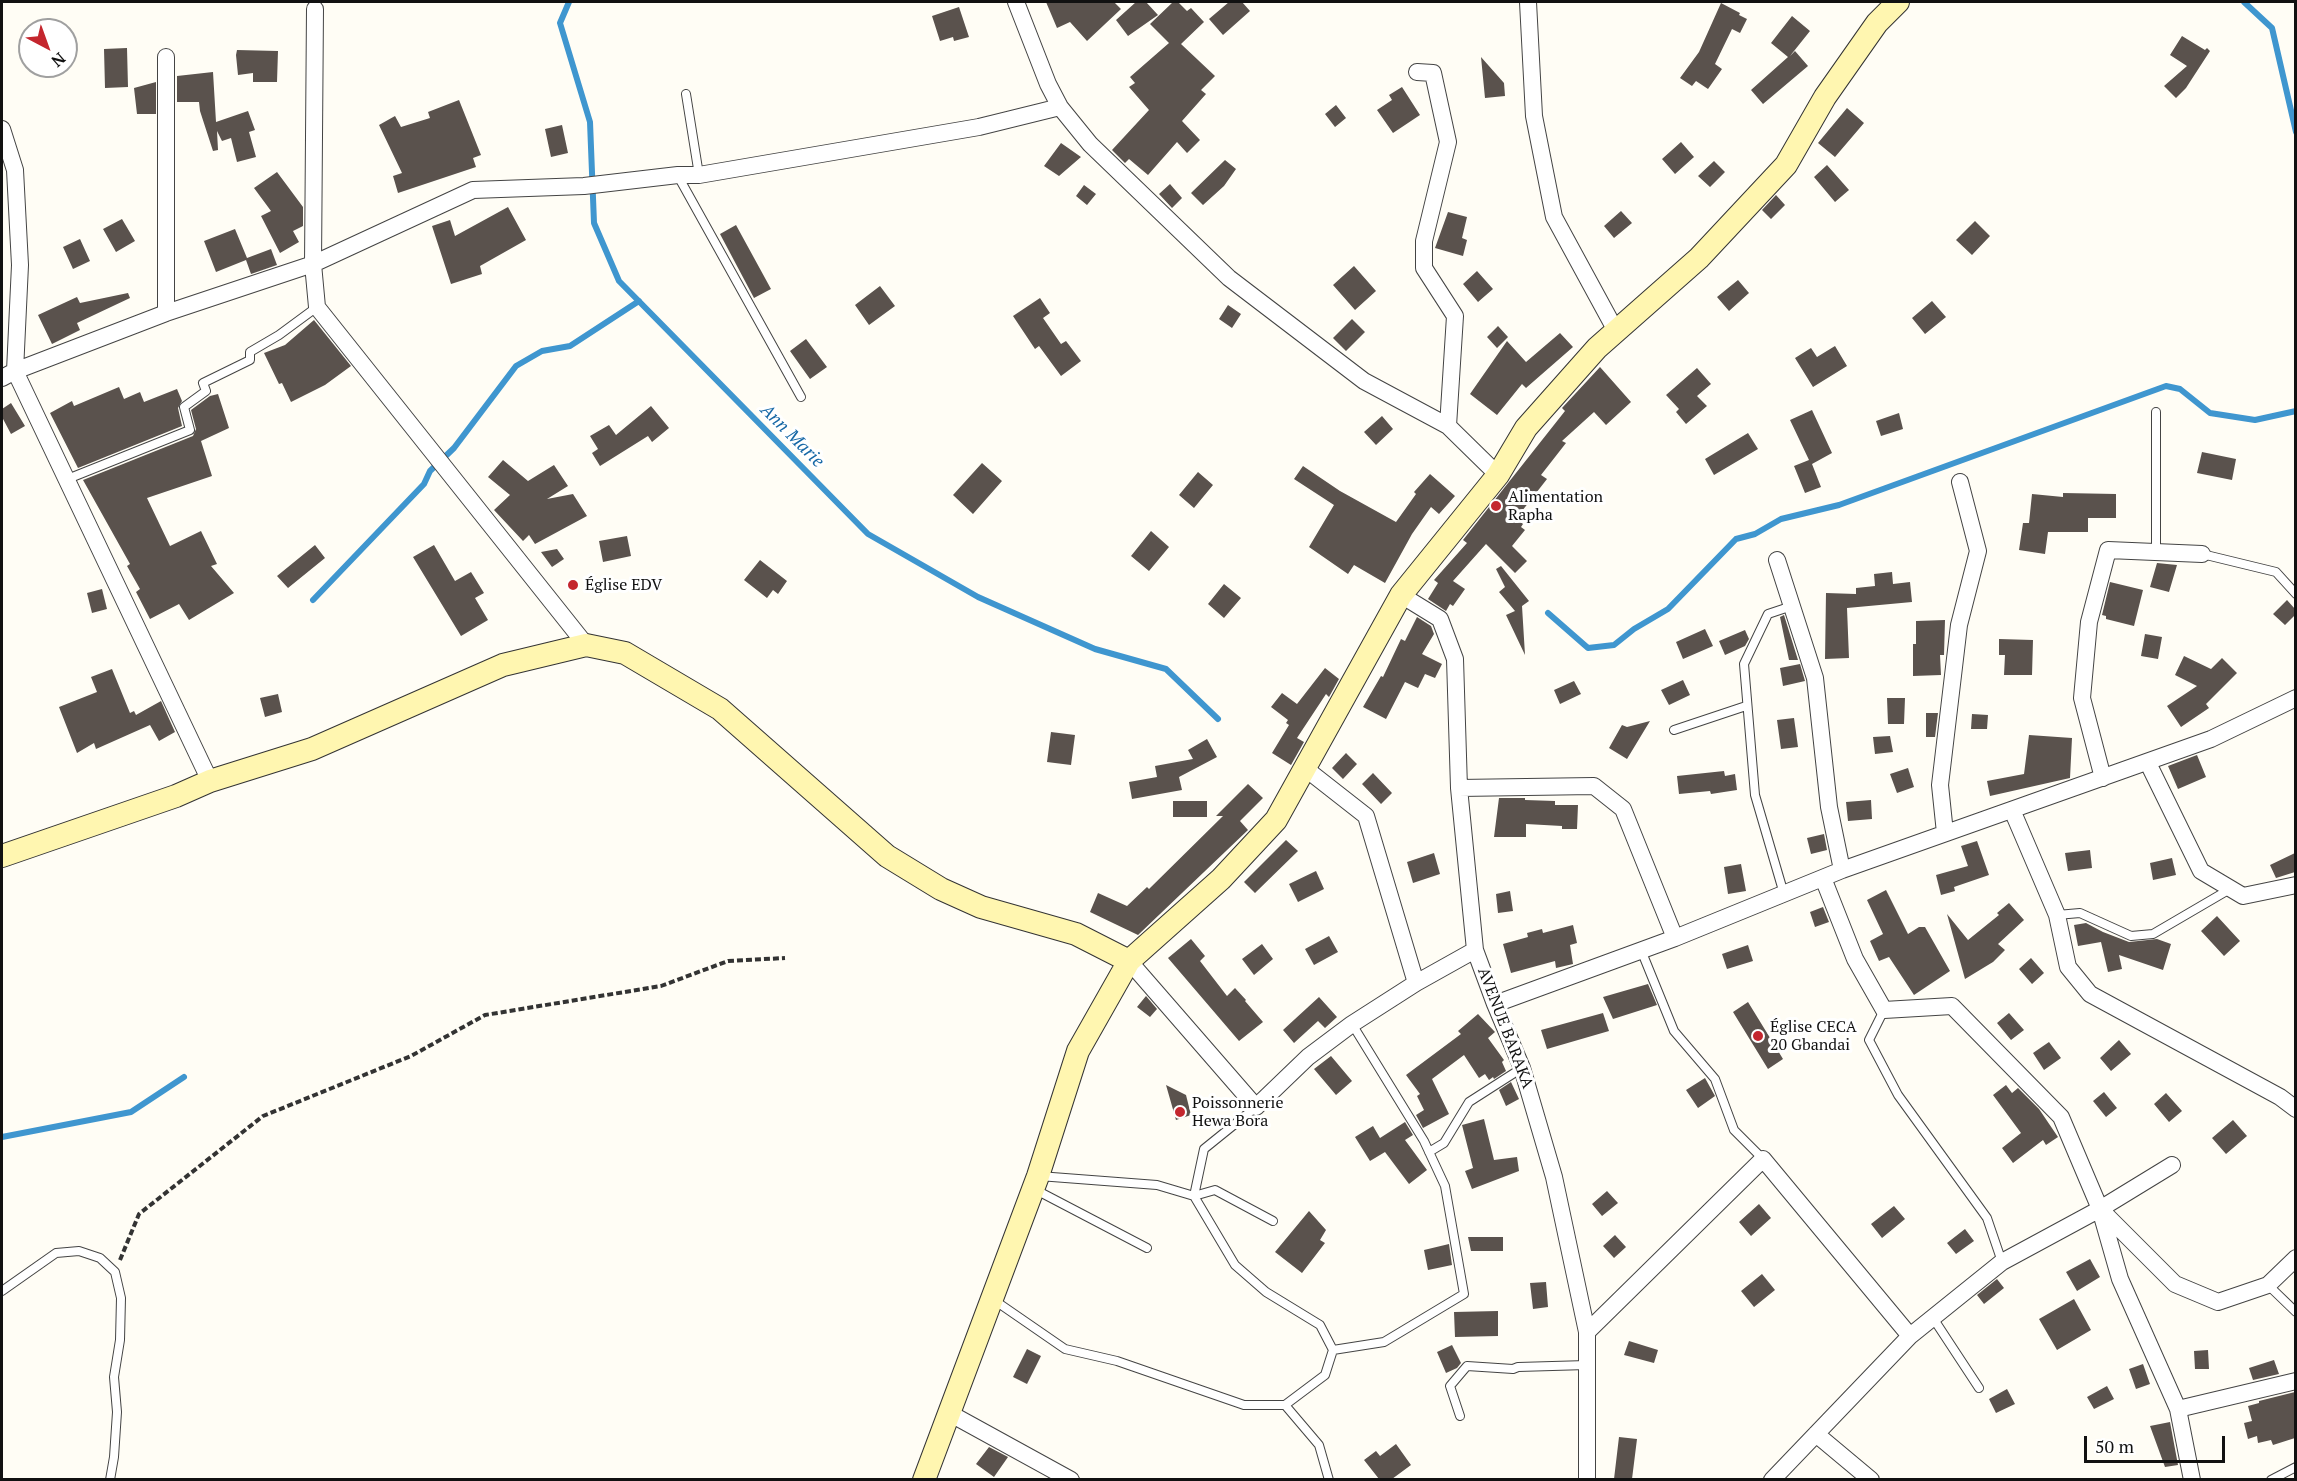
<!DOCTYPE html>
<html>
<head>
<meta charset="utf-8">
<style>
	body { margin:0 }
	#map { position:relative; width:2297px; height:1481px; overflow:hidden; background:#fffdf5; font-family:"PT Serif",serif }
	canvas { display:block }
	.frame { position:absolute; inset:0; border:3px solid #111; pointer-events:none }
	.north { position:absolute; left:18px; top:18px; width:60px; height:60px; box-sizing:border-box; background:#fff; border:2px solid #a0a0a0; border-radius:50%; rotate:139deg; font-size:16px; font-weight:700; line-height:24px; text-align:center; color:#111 }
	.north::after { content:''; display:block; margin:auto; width:21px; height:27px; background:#c4262e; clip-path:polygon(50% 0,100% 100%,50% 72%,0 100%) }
	.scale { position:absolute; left:2084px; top:1436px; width:141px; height:27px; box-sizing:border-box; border:3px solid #111; border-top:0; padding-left:8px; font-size:18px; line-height:21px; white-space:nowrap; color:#111; -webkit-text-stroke:4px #fff; paint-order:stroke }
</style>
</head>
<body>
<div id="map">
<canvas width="2297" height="1481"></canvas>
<div class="frame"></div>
<div class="north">N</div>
<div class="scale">50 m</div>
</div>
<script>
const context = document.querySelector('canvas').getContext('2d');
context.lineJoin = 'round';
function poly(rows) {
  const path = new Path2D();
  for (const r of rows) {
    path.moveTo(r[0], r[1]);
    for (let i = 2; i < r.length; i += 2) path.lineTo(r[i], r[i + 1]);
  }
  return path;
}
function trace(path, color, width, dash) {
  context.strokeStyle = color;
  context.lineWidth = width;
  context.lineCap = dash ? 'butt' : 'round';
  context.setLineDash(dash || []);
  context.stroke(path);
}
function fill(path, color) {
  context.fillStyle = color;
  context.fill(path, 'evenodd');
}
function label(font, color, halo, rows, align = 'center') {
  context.font = font + ' "PT Serif",serif';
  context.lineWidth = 6;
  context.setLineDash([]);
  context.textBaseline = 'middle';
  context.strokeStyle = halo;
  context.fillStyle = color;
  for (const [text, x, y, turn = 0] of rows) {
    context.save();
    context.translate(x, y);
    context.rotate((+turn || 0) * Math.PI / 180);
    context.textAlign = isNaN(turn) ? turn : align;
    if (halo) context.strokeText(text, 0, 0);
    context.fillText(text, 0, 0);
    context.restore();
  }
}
trace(poly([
	[569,2,560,23,590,122,594,223,619,281,868,534,978,597,1095,649,1166,669,1218,719],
	[2244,2,2272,28,2296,132],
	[313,600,424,484,430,471,454,448,516,366,542,351,570,346,639,301],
	[1548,613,1588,648,1614,645,1634,629,1668,609,1736,539,1755,534,1781,519,1839,505,2166,386,2180,389,2210,413,2255,420,2296,411],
	[2,1137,131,1112,184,1077]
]), '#3f96cf', 6);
fill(poly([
	[1046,2,1114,2,1121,9,1087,41,1070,22,1057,28],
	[1136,2,1146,2,1158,15,1128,36,1116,20],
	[1173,2,1178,2,1187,11,1191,8,1204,22,1181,44,1215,76,1201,90,1206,94,1182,121,1200,140,1187,153,1177,142,1148,175,1129,159,1125,163,1112,150,1149,110,1129,87,1135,83,1130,77,1169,43,1150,24],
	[1229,2,1242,2,1250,11,1223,35,1209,19],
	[1721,3,1740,13,1739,15,1747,19,1740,33,1732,29,1715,64,1722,69,1708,89,1696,81,1692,86,1680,78,1699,52],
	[959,7,969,37,954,41,953,37,940,41,932,16],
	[1792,16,1810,31,1790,56,1795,51,1808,66,1763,104,1751,90,1788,57,1771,43],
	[2182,36,2205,50,2207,48,2210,51,2186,88,2176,98,2164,86,2187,66,2170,55],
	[127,48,128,87,105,88,104,49],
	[237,50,278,51,277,82,253,82,253,73,238,75,236,55],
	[1481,57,1504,83,1505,96,1485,98],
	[213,72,216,122,248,111,255,130,249,132,256,157,237,162,231,138,222,141,217,131,218,150,213,151,200,111,199,102,177,102,177,76],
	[156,82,156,114,137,114,134,88],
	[1402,87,1420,115,1393,133,1377,110,1392,100,1389,95],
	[459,100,481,155,473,158,476,167,398,193,393,176,402,173,379,125,395,116,401,127,430,118,428,112],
	[1336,105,1346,118,1335,127,1325,114],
	[1847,108,1864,123,1835,157,1818,143],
	[562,125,568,153,551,157,545,129],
	[1681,142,1694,157,1675,174,1662,159],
	[1061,143,1081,157,1059,176,1044,166],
	[1225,160,1236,169,1224,186,1203,205,1191,193],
	[1714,161,1725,172,1710,187,1698,176],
	[1827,165,1849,190,1835,202,1814,177],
	[277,172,303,207,303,226,293,231,299,242,280,253,261,216,271,211,254,188],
	[1170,184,1182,198,1172,208,1159,194],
	[1084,185,1096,194,1087,205,1076,196],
	[1776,195,1785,205,1771,219,1762,210],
	[508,207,526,240,480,266,482,274,451,284,432,226,450,220,455,236],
	[1621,211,1632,223,1614,238,1604,226],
	[1448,212,1467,217,1462,238,1467,240,1463,256,1435,248],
	[122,219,135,241,116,252,103,229],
	[1975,221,1990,236,1972,255,1956,240],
	[736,225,771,289,754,298,720,234],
	[235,229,247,258,271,249,277,265,251,274,246,260,216,272,204,241],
	[80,239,90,261,73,269,63,247],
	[1354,266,1376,291,1355,310,1333,285],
	[1477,271,1493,289,1478,302,1463,284],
	[1738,280,1749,293,1729,311,1717,297],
	[880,286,895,306,869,325,855,305],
	[128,293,130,298,77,323,80,330,52,344,38,315,77,297,80,303],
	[1040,298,1050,313,1043,318,1061,344,1066,341,1081,361,1061,376,1039,346,1035,349,1013,316],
	[1932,301,1946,317,1925,334,1912,318],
	[1228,305,1241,314,1232,328,1219,319],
	[1352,319,1365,332,1346,351,1333,338],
	[314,320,351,366,325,385,291,402,282,383,279,384,264,353,285,345],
	[1498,326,1508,337,1497,348,1487,337],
	[1560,333,1573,347,1526,388,1522,384,1497,415,1470,394,1507,341,1526,362],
	[806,339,827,367,810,379,790,351],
	[1835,346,1847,366,1813,387,1795,358,1811,348,1817,357],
	[1600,367,1631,402,1606,425,1594,412,1562,441,1566,443,1541,475,1547,479,1522,511,1526,514,1520,521,1523,524,1521,527,1525,530,1512,546,1527,561,1515,573,1486,544,1453,581,1465,589,1453,606,1450,604,1446,611,1428,599,1438,583,1434,580,1467,543,1463,540,1565,411,1562,408],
	[1697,368,1711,384,1697,396,1707,406,1686,424,1676,412,1679,409,1666,395],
	[119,387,124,399,140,392,144,402,177,389,182,401,178,408,182,426,78,468,50,413,72,401,74,406],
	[218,394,229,428,201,441,212,476,147,498,170,546,201,531,217,564,211,566,234,593,189,620,179,604,150,619,136,592,140,589,127,566,130,564,83,480,193,436,196,429,191,410,210,396],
	[11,403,25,426,11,434,2,417,2,409],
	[651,406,669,428,652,442,648,436,600,466,592,453,598,449,590,436,609,425,616,435],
	[1812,410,1832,453,1812,464,1821,487,1805,493,1794,466,1809,460,1790,420],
	[1899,413,1903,429,1881,436,1876,421],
	[1382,416,1393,429,1376,445,1364,432],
	[1748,433,1758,449,1714,475,1705,459],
	[2202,452,2236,459,2232,480,2197,473],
	[503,460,528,481,554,465,568,486,547,499,573,494,587,516,535,544,529,535,523,541,494,510,510,495,488,477],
	[982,463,1002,481,973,514,953,495],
	[1303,466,1340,491,1396,522,1416,494,1414,492,1430,474,1455,496,1439,514,1431,507,1412,534,1385,583,1354,565,1348,574,1309,547,1334,505,1294,479],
	[1198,472,1213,485,1194,508,1179,495],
	[2063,493,2116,494,2116,518,2088,518,2088,532,2048,532,2045,554,2019,550,2023,523,2029,523,2032,494,2063,497],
	[1151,531,1169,547,1149,571,1131,556],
	[627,536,631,556,603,562,599,541],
	[315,545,325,558,288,588,277,576],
	[434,545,455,581,471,572,484,593,475,598,488,620,461,636,413,557],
	[557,549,564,559,552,567,541,552],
	[760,560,787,581,778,594,773,590,767,598,744,580],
	[2157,563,2177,565,2169,592,2150,587],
	[1501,566,1529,601,1522,606,1525,655,1506,615,1515,611,1499,592,1505,587,1496,569],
	[1892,572,1893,584,1910,582,1912,602,1847,608,1849,658,1825,659,1826,593,1856,594,1856,588,1875,586,1874,574],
	[2110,582,2143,590,2134,626,2106,619,2106,616,2102,615],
	[1224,584,1241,598,1224,618,1208,604],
	[102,589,107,609,92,613,87,593],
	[2287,600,2295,609,2295,615,2285,625,2273,614],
	[1784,615,1798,660,1789,660,1780,617],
	[1417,617,1431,626,1434,634,1422,654,1442,664,1435,678,1425,674,1418,688,1405,682,1386,719,1363,707,1381,676,1383,677,1401,639,1405,641],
	[1945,620,1944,655,1940,655,1941,675,1913,676,1913,644,1916,644,1916,621],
	[1705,629,1713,646,1683,659,1676,642],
	[1745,630,1749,639,1745,646,1725,655,1719,641],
	[2145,634,2162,637,2158,659,2141,656],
	[1999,639,2033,640,2032,675,2004,675,2005,655,1999,655],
	[2184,656,2211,669,2222,658,2237,673,2206,704,2209,708,2181,727,2167,706,2197,686,2175,675],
	[1800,664,1805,681,1783,686,1780,668],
	[1325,668,1339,679,1329,697,1326,694,1297,738,1304,742,1291,765,1272,753,1289,725,1286,723,1288,720,1271,707,1282,693,1297,704],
	[112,669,130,713,134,711,136,715,161,701,175,732,159,741,150,725,96,749,94,743,77,753,59,707,97,692,91,677],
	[1683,680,1690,695,1669,705,1661,690],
	[1574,681,1581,694,1560,704,1554,690],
	[278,694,282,712,265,717,260,698],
	[1887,698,1905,698,1904,724,1888,724],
	[1926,713,1938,713,1935,737,1926,737],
	[1972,714,1988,715,1987,729,1971,729],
	[1794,718,1798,747,1781,749,1777,720],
	[1650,721,1627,759,1609,748,1622,725,1627,727],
	[1051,732,1075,735,1071,765,1047,762],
	[2029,735,2072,738,2070,778,1990,796,1987,781,2024,774],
	[1890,736,1893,752,1875,754,1873,737],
	[1207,739,1217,757,1179,777,1182,790,1132,799,1129,782,1157,777,1155,766,1193,759,1188,750],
	[1346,753,1357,764,1343,779,1332,768],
	[2197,755,2206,777,2178,789,2168,766],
	[1908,768,1914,787,1897,793,1890,774],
	[1724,771,1725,776,1735,774,1737,790,1711,794,1710,791,1679,794,1677,776],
	[1373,773,1392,793,1381,804,1362,784],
	[1248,784,1263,798,1240,821,1248,830,1138,935,1090,912,1098,893,1127,906,1147,887,1149,889,1223,816,1216,816],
	[1499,798,1525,798,1525,800,1555,801,1555,805,1578,805,1577,829,1562,829,1562,826,1526,824,1526,837,1494,837],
	[1871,800,1872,819,1848,821,1846,802],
	[1173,801,1207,801,1207,817,1173,817],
	[1824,834,1827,850,1811,854,1807,838],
	[1286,840,1298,851,1255,893,1244,882],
	[1977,841,1989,875,1954,887,1955,891,1941,895,1936,875,1968,866,1961,846],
	[2090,850,2092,868,2068,871,2065,853],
	[1434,853,1440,874,1413,883,1407,862],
	[2295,853,2295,872,2276,878,2270,865],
	[2172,858,2176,875,2153,880,2150,863],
	[1741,864,1746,891,1728,894,1724,867],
	[1316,871,1324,889,1298,902,1289,884],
	[1886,890,1908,934,1919,927,1925,927,1950,971,1914,995,1889,957,1879,961,1870,941,1883,934,1867,900],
	[1510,891,1513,911,1498,913,1496,894],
	[2009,903,2024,920,1998,944,2005,950,1993,962,1965,979,1947,914,1968,940,1999,915,1997,913],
	[1823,907,1829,922,1815,927,1810,912],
	[2217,916,2240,941,2224,956,2201,931],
	[2086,923,2103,932,2129,942,2157,939,2171,944,2163,970,2119,955,2122,969,2108,972,2101,942,2078,946,2074,925],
	[1573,925,1577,943,1570,945,1573,964,1556,968,1555,961,1511,973,1503,944,1528,937,1527,933,1542,929,1543,933],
	[1329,936,1338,952,1314,965,1305,949],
	[1191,939,1205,956,1200,961,1227,996,1235,988,1246,1000,1245,1001,1263,1022,1239,1041,1168,958],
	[1262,944,1273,959,1254,975,1242,959],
	[1748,945,1753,961,1727,969,1722,954],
	[2031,958,2044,973,2032,984,2019,969],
	[1648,984,1657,1005,1613,1019,1603,997],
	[1146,996,1157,1009,1150,1017,1137,1007],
	[1319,997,1337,1017,1325,1028,1318,1021,1294,1043,1283,1030],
	[1748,1002,1783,1059,1768,1069,1733,1012],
	[1603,1013,1609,1031,1547,1049,1541,1030],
	[2009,1013,2024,1030,2011,1040,1997,1023],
	[1478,1014,1495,1032,1488,1038,1504,1060,1502,1062,1506,1071,1494,1079,1493,1077,1489,1080,1485,1074,1479,1078,1464,1055,1432,1079,1449,1114,1423,1128,1416,1115,1424,1110,1417,1096,1420,1094,1406,1075,1461,1034,1458,1031],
	[2119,1040,2131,1054,2111,1071,2100,1058],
	[2049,1042,2061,1058,2044,1070,2033,1053],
	[1331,1056,1352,1081,1336,1095,1314,1069],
	[1705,1078,1715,1096,1698,1108,1686,1090],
	[1511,1082,1519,1099,1506,1106,1499,1090],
	[1166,1085,1186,1095,1191,1115,1176,1120],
	[2006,1085,2012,1093,2018,1088,2039,1109,2058,1137,2046,1145,2043,1140,2013,1163,2002,1148,2021,1133,1993,1095],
	[2104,1092,2117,1108,2106,1117,2093,1101],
	[2166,1093,2182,1111,2169,1122,2154,1104],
	[1484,1119,1494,1160,1517,1157,1519,1171,1472,1189,1465,1171,1473,1168,1462,1125],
	[2233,1120,2247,1136,2226,1154,2212,1138],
	[1405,1122,1413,1135,1405,1140,1427,1170,1409,1184,1385,1152,1370,1161,1355,1137,1373,1126,1380,1138],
	[1607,1191,1618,1203,1602,1216,1592,1204],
	[1759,1204,1771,1218,1751,1236,1739,1222],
	[1894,1206,1905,1219,1882,1238,1871,1224],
	[1309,1211,1326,1230,1320,1240,1325,1243,1302,1273,1275,1252],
	[1965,1229,1974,1241,1956,1254,1947,1243],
	[1615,1235,1626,1247,1614,1258,1603,1246],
	[1468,1237,1503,1237,1503,1251,1471,1251],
	[1449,1244,1452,1265,1428,1270,1424,1250],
	[2090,1259,2100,1277,2077,1291,2066,1272],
	[1762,1274,1775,1290,1754,1307,1741,1291],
	[1997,1279,2004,1288,1984,1304,1977,1295],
	[1546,1282,1548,1307,1533,1309,1530,1283],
	[2074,1299,2091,1330,2057,1350,2039,1319],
	[1498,1311,1498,1336,1455,1337,1454,1312],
	[1629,1341,1658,1350,1654,1363,1624,1355],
	[1452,1345,1461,1363,1457,1368,1446,1373,1437,1352],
	[1027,1349,1041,1356,1027,1384,1013,1377],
	[2208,1350,2209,1369,2195,1369,2194,1351],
	[2274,1360,2279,1374,2253,1380,2249,1368],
	[2143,1364,2150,1384,2136,1389,2129,1369],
	[2107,1386,2114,1399,2094,1409,2087,1397],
	[2007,1389,2015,1404,1996,1413,1989,1399],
	[2295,1392,2295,1438,2273,1445,2271,1440,2258,1443,2257,1436,2248,1439,2244,1423,2252,1421,2248,1406,2259,1403,2259,1401],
	[2170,1422,2178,1465,2165,1467,2150,1426],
	[1619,1437,1637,1439,1632,1479,1614,1479],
	[1396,1444,1411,1465,1392,1479,1379,1479,1364,1460,1376,1451,1380,1456],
	[989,1447,1008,1457,994,1477,976,1464]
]), '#5a524d');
const lane = poly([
	[686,94,699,175],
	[678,176,801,397],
	[65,480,190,430,184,407,206,391,203,383,250,360,250,352,279,335,317,307],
	[2156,552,2156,412],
	[2202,554,2276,572,2296,594],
	[1674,730,1746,706],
	[1784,894,1755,795,1744,664,1768,614,1792,606],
	[2057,915,2080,913,2131,936,2153,934,2230,889],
	[1641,950,1674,1031,1715,1079,1734,1130,1763,1159],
	[1884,1010,1869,1040,1898,1095,1987,1218,2002,1262],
	[1256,1107,1204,1149,1194,1196,1215,1190,1273,1221],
	[1429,1152,1444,1143,1469,1102,1522,1068],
	[1036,1190,1147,1248],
	[2268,1285,2296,1312],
	[2,1291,56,1253,79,1251,100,1258,115,1272,121,1298,120,1340,114,1377,117,1412,114,1457,110,1480],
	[994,1300,1065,1349,1117,1361,1244,1405,1285,1405,1325,1375,1333,1350,1320,1325,1266,1292,1235,1265,1194,1196,1157,1185,1039,1176],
	[1933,1318,1979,1388],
	[1333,1350,1384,1342,1464,1294,1445,1186,1424,1141,1352,1024],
	[1285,1405,1319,1445,1329,1480],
	[1460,1416,1450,1386,1467,1366,1513,1369,1518,1367,1587,1365],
	[2271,1480,2296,1467]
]);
const street = poly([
	[1016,2,1048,84,1060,107,1090,144,1229,278,1364,381,1448,426],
	[1528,2,1534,116,1554,217,1616,331],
	[315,9,313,264,317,307,586,645],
	[1417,72,1433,73,1448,142,1424,241,1424,268,1455,316,1448,426,1498,475],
	[2,129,15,170,20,265,15,371,210,781],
	[166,313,166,57],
	[2,378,15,371,166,313,313,264,473,190,584,186,678,175,699,175,979,127,1060,107],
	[1777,560,1815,678,1829,807,1842,870],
	[1401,595,1440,619,1455,659,1459,788,1475,950,1495,1004,1522,1068,1554,1177,1587,1332,1587,1480],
	[2148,763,2201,871,2243,896,2296,885],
	[1306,769,1366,816,1416,983],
	[2103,778,2082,698,2089,622,2108,550,2202,554],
	[1459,788,1594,786,1623,809,1675,938],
	[2012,810,2057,915,2068,967,2090,994,2280,1097,2296,1109],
	[1945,833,1940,785,1959,625,1978,551,1960,482],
	[1823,878,1855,959,1884,1010,1952,1006,2061,1117,2100,1209,2120,1279,2178,1409,2192,1480],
	[1129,961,1256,1107,1308,1057,1352,1024,1416,983,1475,950],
	[1495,1004,1675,938,1842,870,2211,739,2296,698],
	[2101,1210,2175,1284,2218,1302,2268,1285,2296,1258],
	[1587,1332,1763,1159,1910,1336],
	[2178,1409,2296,1381],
	[949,1413,1071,1480],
	[1816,1434,1871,1480],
	[1772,1480,1910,1336,2002,1262,2100,1209,2172,1165]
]);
const secondary = poly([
	[2,856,176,796,210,781,312,749,503,665,586,645,625,653,720,709,887,856,941,889,981,907,1076,934,1129,961],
	[924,1480,1038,1176,1078,1051,1129,961,1221,879,1276,820,1401,595,1498,475,1526,428,1597,348,1699,258,1786,165,1825,97,1877,23,1898,2]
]);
trace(lane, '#444', 10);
trace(street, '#444', 18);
trace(secondary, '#333', 24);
trace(poly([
	[120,1260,139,1214,263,1116,411,1056,485,1015,661,986,728,961,785,958]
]), '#333', 4, [6, 3]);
trace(lane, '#fff', 8);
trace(street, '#fff', 16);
trace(secondary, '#fff6b0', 22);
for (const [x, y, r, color] of [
	[1496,506,6,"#c4262e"],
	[573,585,6,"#c4262e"],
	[1758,1036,6,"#c4262e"],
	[1180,1112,6,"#c4262e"]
]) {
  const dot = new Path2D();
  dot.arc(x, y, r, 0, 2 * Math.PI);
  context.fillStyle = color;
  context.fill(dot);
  trace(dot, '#fff', 2);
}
label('16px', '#111', '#fff', [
	["Alimentation",1508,497],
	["Rapha",1508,515],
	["Église EDV",585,585],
	["Église CECA",1770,1027],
	["20 Gbandai",1770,1045],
	["Poissonnerie",1192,1103],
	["Hewa Bora",1192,1121]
], 'left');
label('16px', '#111', '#fff', [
	["AVENUE BARAKA",1505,1028,69]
]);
label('italic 18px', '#1768a6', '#fff', [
	["Ann Marie",792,436,45]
]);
</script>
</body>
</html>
